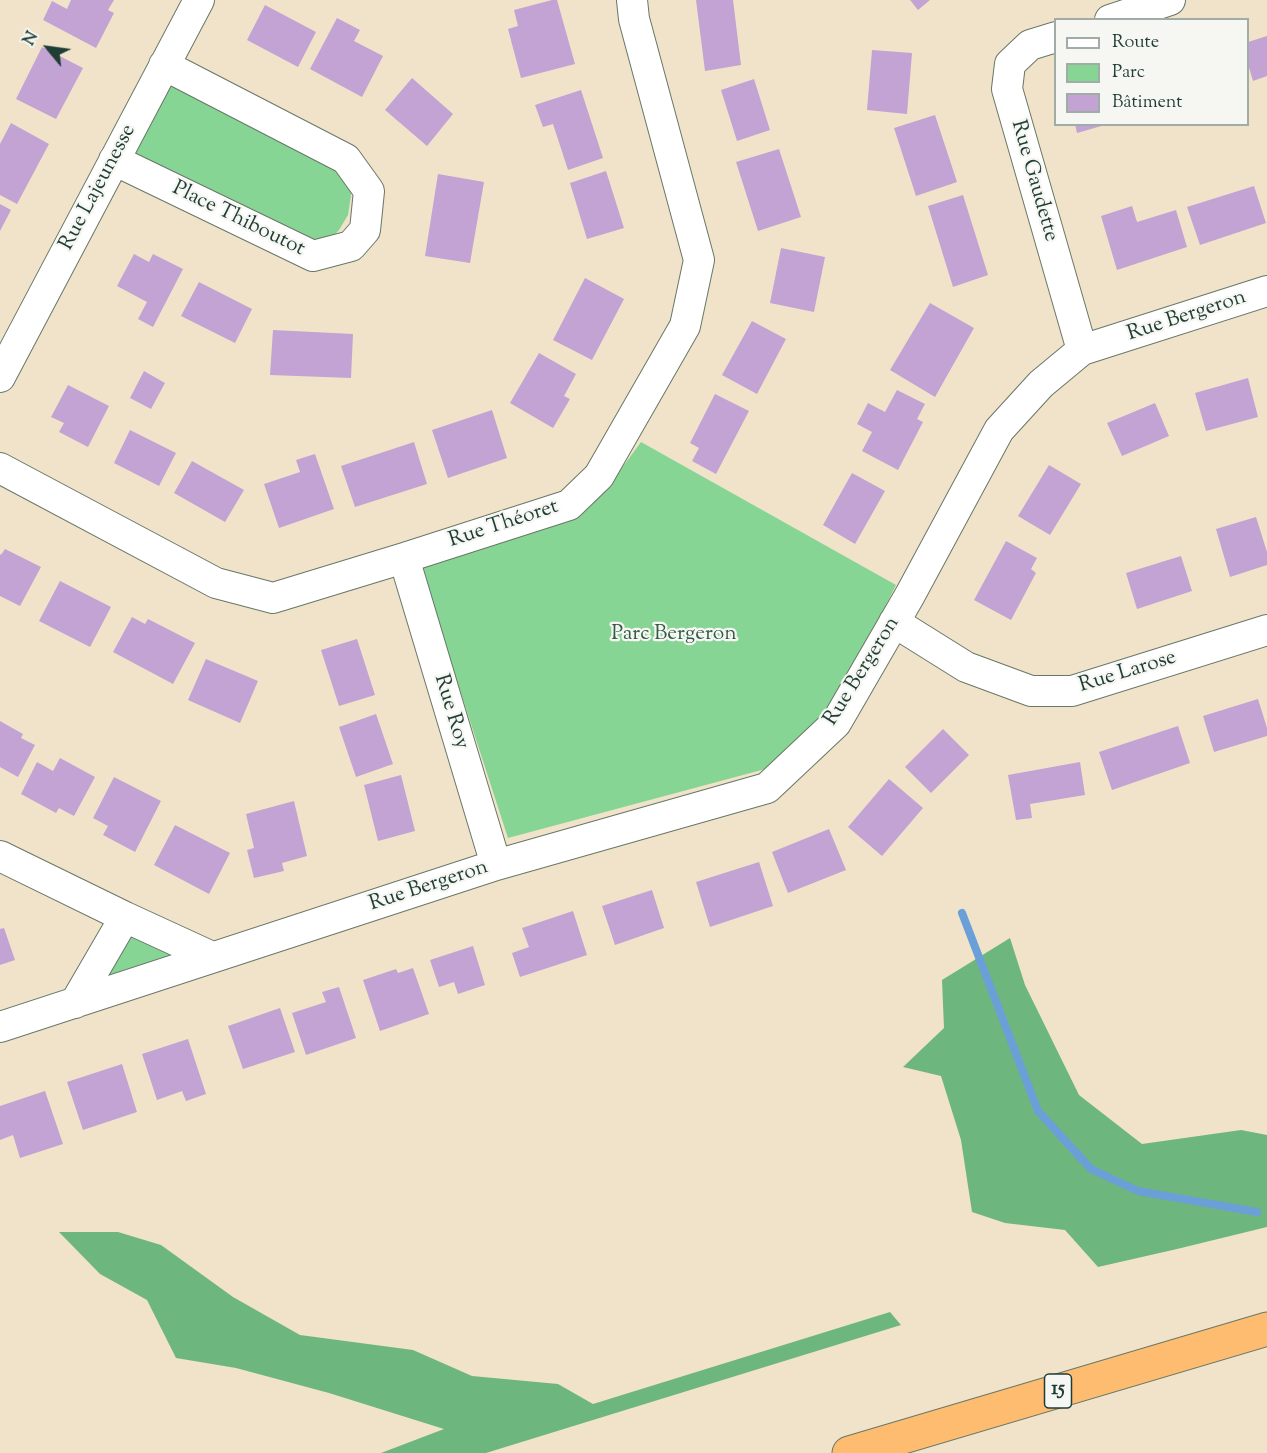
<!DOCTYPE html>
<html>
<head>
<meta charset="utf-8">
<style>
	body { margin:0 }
	#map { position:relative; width:1267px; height:1453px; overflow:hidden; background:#f1e3c9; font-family:"Sorts Mill Goudy",serif }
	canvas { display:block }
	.legend { position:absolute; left:1054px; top:18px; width:195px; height:108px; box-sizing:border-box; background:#f6f6f2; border:2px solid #a0aca6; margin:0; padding:8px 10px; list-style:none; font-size:18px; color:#1f3d34 }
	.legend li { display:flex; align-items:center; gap:12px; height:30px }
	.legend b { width:30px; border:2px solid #a0aca6 }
	.north { position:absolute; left:18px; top:18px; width:60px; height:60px; -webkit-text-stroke:4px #f6f6f2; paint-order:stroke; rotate:299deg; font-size:16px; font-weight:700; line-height:24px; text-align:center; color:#1f3d34 }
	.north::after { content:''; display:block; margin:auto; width:21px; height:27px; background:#1f3d34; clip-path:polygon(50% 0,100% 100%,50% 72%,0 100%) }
</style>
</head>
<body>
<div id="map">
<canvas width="1267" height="1453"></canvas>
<ul class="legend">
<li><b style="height:8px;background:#fff"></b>Route</li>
<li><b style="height:16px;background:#87d595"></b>Parc</li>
<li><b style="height:16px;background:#c3a3d3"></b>Bâtiment</li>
</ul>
<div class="north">N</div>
</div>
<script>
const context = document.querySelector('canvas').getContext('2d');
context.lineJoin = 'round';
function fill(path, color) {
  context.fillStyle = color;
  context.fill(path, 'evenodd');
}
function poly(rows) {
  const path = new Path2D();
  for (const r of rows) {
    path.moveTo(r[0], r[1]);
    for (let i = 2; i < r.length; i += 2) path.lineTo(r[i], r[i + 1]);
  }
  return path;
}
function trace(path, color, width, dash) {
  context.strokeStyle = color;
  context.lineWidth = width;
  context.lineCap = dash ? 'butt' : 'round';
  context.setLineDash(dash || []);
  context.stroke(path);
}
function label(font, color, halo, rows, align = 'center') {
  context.font = font + ' "Sorts Mill Goudy",serif';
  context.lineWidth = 4.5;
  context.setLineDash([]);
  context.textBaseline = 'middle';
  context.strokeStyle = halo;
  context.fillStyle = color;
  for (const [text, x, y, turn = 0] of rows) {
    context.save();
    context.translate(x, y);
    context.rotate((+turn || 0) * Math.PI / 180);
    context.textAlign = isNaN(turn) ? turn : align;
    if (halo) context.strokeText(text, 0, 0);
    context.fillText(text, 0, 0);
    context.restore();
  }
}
fill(poly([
	[170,84,335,166,352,189,348,215,339,230,328,242,312,241,134,155],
	[641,442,896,585,834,708,784,764,508,838,420,567,610,484],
	[128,928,192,956,93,988]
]), '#87d595');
fill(poly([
	[1010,938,1025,985,1079,1095,1142,1144,1241,1130,1267,1135,1267,1227,1177,1249,1098,1267,1065,1230,1005,1223,972,1212,961,1140,941,1076,903,1067,944,1028,942,980],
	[59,1232,118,1232,161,1245,233,1297,300,1335,413,1350,472,1376,558,1384,593,1404,890,1312,901,1325,486,1453,381,1453,444,1429,329,1393,236,1368,176,1358,147,1300,100,1274]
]), '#6db67e');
trace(poly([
	[962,913,1038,1111,1091,1169,1138,1191,1257,1212]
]), '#6aa0d7', 8);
fill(poly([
	[71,0,114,0,108,10,114,13,96,48,43,20,52,1,67,9],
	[552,0,557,0,575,64,521,78,508,29,518,26,514,10],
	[696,0,733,0,741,65,705,71],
	[910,0,930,0,918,10],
	[265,5,316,32,298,67,247,40],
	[337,18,360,30,354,41,383,56,362,97,310,69],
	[1267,36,1267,76,1253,81,1248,64,1248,42],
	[42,47,83,68,56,119,16,99],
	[872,50,912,53,907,114,867,110],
	[412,78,453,114,427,146,385,110],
	[754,79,770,130,737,141,721,90],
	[581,90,603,158,568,170,553,124,543,127,535,105],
	[935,115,957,182,916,196,894,128],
	[11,123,49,144,17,204,0,195,0,144],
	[1075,124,1105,124,1105,125,1077,133],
	[779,149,801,217,758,231,736,162],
	[606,171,624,228,587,239,570,183],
	[438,174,484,182,470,263,425,256],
	[1254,186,1266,223,1200,245,1187,207],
	[963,195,988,275,953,287,928,206],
	[0,204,11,210,0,231],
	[1132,206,1137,222,1176,210,1187,247,1117,270,1101,216],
	[781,248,825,257,814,312,770,303],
	[134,254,149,262,153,254,183,269,153,327,138,319,147,302,117,286],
	[585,278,624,299,592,360,553,340],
	[199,282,252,309,235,343,181,316],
	[930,303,974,328,935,397,890,370],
	[752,321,786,339,757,394,722,375],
	[273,330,353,334,351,378,270,375],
	[539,353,576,374,564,396,570,399,553,428,510,403],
	[144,371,165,383,151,409,130,398],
	[1248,378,1258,417,1206,431,1195,393],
	[68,385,109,406,88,447,59,432,64,423,51,417],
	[897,390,925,404,917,419,923,422,898,470,862,451,872,432,857,424,868,403,885,412],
	[715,394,749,411,716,474,692,461,699,448,690,443],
	[1155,403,1169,436,1122,456,1107,423],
	[492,410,507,458,448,478,432,430],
	[130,430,176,453,159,486,114,463],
	[414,442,427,484,355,507,341,466],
	[315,454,334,509,279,528,264,484,300,472,296,460],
	[192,461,244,490,225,522,174,493],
	[1049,465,1081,484,1050,535,1018,516],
	[852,473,885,491,855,544,823,525],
	[1256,517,1267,552,1267,565,1230,577,1216,529],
	[1006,541,1037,558,1031,569,1036,573,1011,620,974,600],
	[5,549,41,567,20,606,0,596,0,554,1,555],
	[1181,556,1192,591,1137,609,1126,573],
	[60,581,111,607,90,647,39,621],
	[132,617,145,624,148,619,195,643,173,684,113,652],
	[357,639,375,695,339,706,321,650],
	[206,659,258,681,240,723,188,700],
	[1258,699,1267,728,1267,736,1214,752,1203,716],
	[376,714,393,764,356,777,339,727],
	[0,721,23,734,21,738,35,745,18,777,0,767],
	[1178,726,1190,763,1112,790,1099,752],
	[943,729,969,755,931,793,905,767],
	[60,758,95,777,74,816,59,808,56,813,21,794,37,762,53,771],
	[1080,762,1085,795,1030,804,1032,818,1016,820,1008,775],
	[401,775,415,831,378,841,364,785],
	[114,777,161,801,135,852,103,835,108,826,93,818],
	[889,779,923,808,882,856,848,827],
	[294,801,307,856,282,863,284,871,254,878,247,850,254,848,246,814],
	[175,825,230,853,209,894,154,865],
	[829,829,846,870,788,893,772,852],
	[759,862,773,906,710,927,696,882],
	[652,890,664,928,615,945,602,906],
	[573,911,587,955,520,977,512,953,529,947,522,928],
	[4,928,15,960,0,965,0,929],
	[473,946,485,985,458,994,454,982,439,987,430,960],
	[413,968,429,1014,380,1031,363,980,396,969,398,973],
	[339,987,356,1038,306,1055,292,1013,326,1002,322,992],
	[280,1008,295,1052,243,1069,228,1026],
	[188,1039,206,1094,186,1101,182,1091,157,1100,142,1054],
	[122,1064,137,1112,83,1130,67,1082],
	[45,1091,63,1144,20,1158,13,1135,0,1140,0,1106]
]), '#c3a3d3');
const minor = poly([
	[1110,20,1170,0],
	[1056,37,1030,45,1010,64,1007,89,1082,350],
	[114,160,313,256,351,246,365,230,369,191,346,159,164,65],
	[0,377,199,0],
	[0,468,216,583,273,598,404,558,569,505,599,476,685,326,699,260,634,19,632,0],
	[404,558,496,865],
	[894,622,966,667,1031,691,1072,691,1267,630],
	[0,856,125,917,212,957],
	[75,1003,125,917],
	[0,1027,496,865,767,788,836,723,910,595,999,430,1041,384,1082,350,1267,291]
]);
const motorway = poly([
	[849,1453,1267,1329]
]);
trace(minor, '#687768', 32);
trace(motorway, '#687768', 35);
trace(minor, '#fff', 30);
trace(motorway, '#fdbc70', 33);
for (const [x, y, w] of [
	[1058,1391,27]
]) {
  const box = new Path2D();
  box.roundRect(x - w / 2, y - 17, w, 34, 4.5);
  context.fillStyle = '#f6f6f2';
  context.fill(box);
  trace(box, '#1f3d34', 1.5);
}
label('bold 20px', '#1f3d34', null, [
	["15",1058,1391]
]);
label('21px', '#1f3d34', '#f6f6f2', [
	["Rue Gaudette",1033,181,74],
	["Rue Lajeunesse",99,188,-62],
	["Place Thiboutot",238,220,26],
	["Rue Bergeron",1187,317,-18],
	["Rue Théoret",504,525,-18],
	["Rue Bergeron",863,672,-58],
	["Rue Larose",1128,673,-17],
	["Rue Roy",450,712,73],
	["Rue Bergeron",429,887,-18]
]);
label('21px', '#345b47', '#f6f6f2', [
	["Parc Bergeron",674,635]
]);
</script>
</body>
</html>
